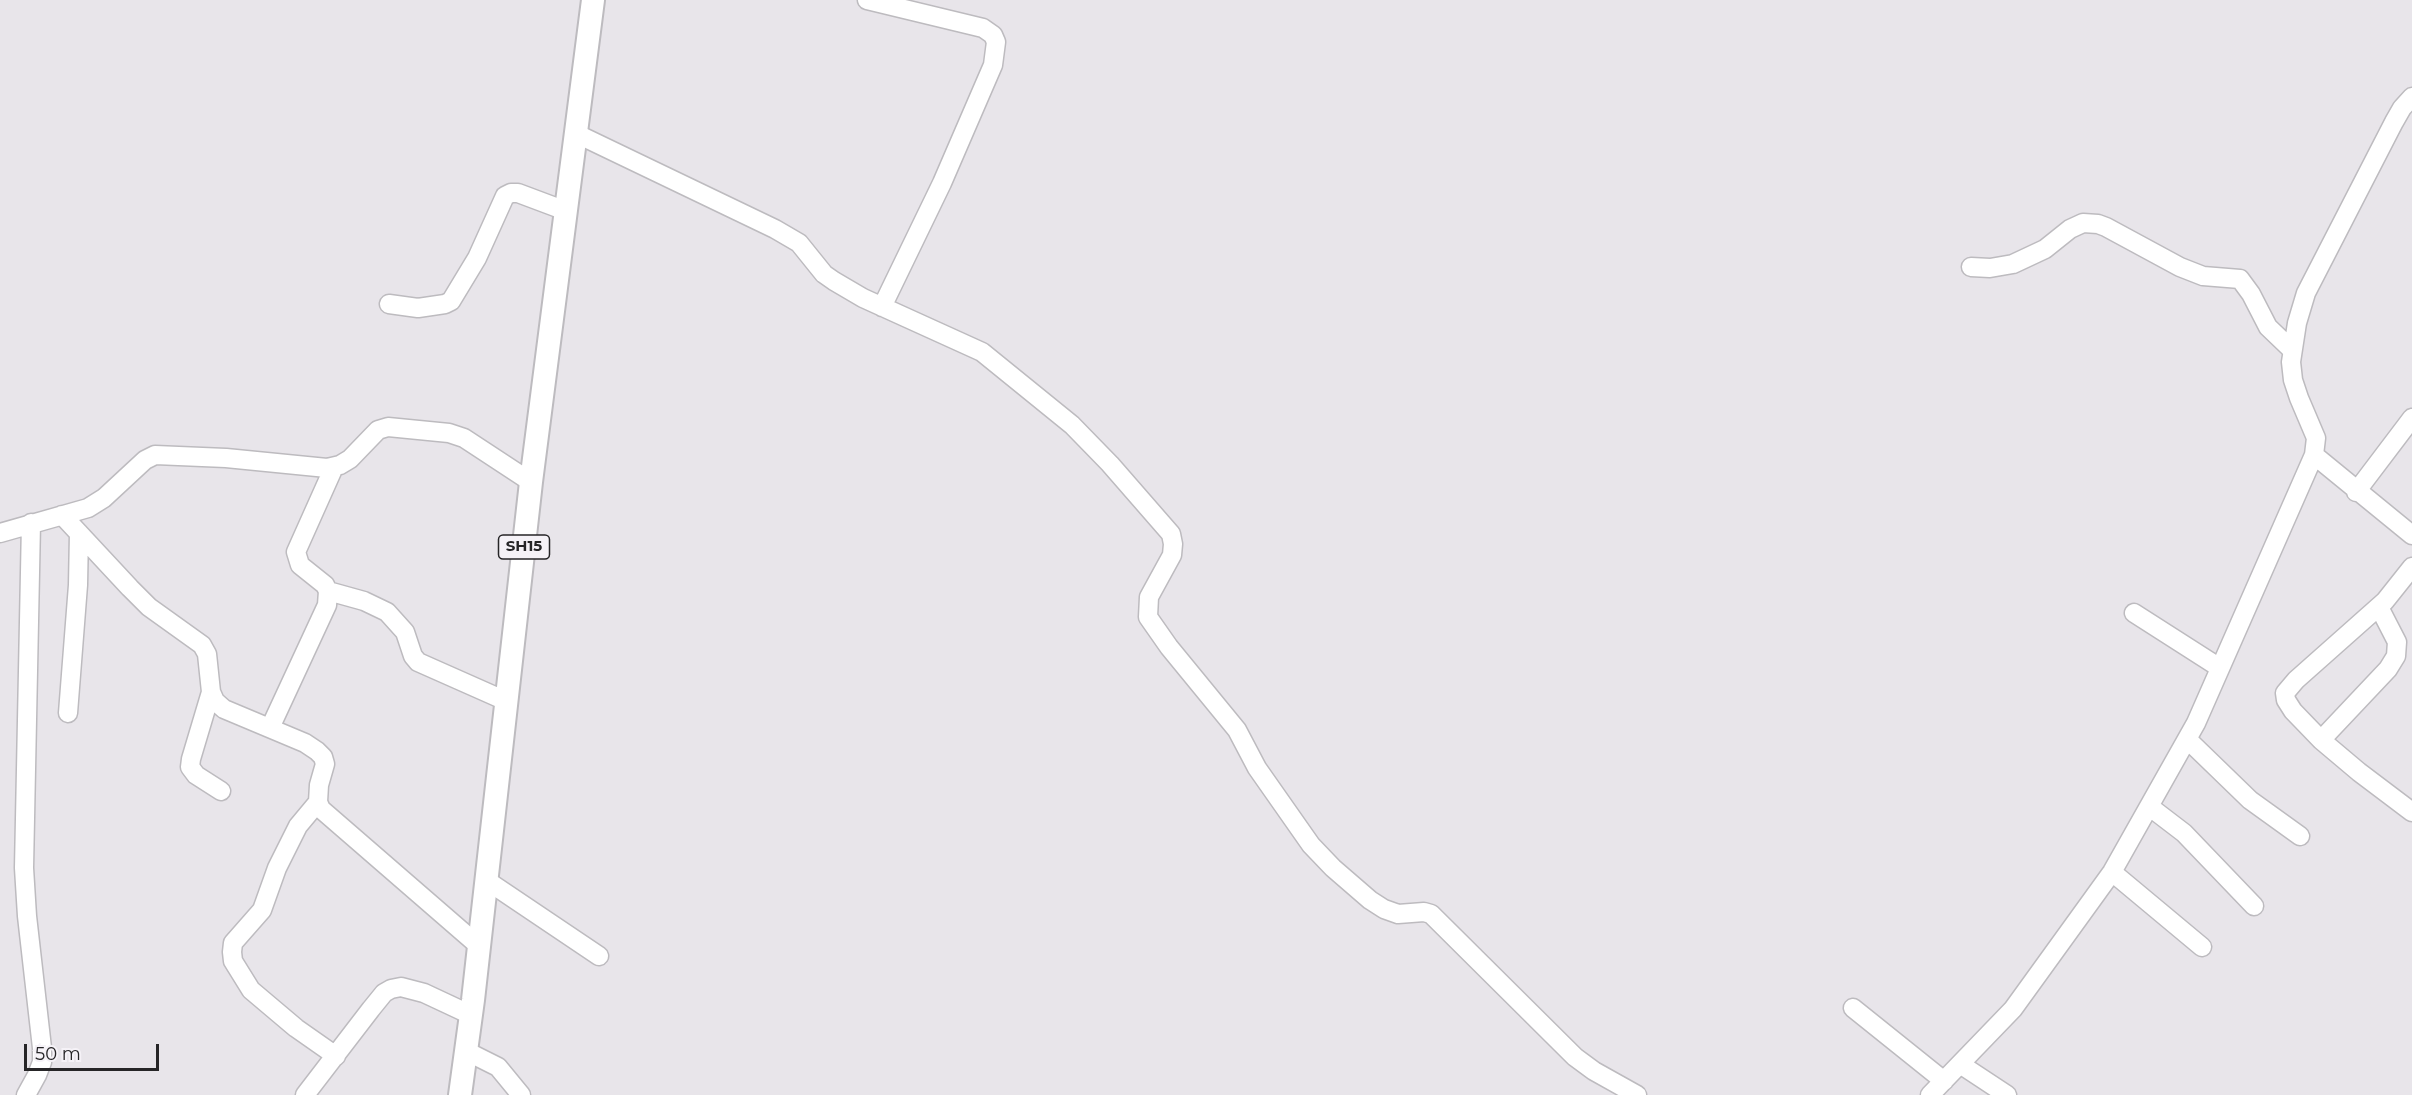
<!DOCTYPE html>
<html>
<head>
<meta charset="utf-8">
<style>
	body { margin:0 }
	#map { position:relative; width:2412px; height:1095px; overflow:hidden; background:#e8e5ea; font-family:Montserrat,sans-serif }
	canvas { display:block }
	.scale { position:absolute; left:24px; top:1044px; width:135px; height:27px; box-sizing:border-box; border:3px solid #262527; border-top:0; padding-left:8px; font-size:18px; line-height:21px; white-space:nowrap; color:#262527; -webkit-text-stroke:4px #f5f2f7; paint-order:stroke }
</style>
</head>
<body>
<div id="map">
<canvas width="2412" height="1095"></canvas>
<div class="scale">50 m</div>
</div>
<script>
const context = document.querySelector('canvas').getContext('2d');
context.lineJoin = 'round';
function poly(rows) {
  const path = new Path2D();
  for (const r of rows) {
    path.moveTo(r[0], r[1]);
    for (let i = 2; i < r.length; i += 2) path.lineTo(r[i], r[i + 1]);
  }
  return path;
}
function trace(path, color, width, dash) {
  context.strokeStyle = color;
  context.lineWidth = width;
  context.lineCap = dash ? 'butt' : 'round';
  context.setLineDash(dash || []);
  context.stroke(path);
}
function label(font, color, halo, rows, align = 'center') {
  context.font = font + ' Montserrat,sans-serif';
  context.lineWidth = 4.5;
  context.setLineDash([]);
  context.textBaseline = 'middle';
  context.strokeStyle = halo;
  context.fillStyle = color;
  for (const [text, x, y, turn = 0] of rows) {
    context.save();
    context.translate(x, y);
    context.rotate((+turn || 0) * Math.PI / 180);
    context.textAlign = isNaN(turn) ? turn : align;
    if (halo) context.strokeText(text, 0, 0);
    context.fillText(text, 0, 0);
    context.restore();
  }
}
const minor = poly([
	[867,0,983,28,993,35,996,42,993,65,942,183,882,307],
	[575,133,775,229,799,243,824,274,834,281,863,298,982,352,1072,425,1110,464,1171,534,1173,544,1172,555,1149,597,1148,617,1169,647,1237,730,1257,768,1311,845,1333,868,1370,900,1384,909,1398,914,1424,912,1431,914,1575,1057,1594,1071,1637,1095],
	[1971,267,1990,268,2013,264,2045,249,2070,229,2083,223,2098,224,2106,227,2180,267,2203,276,2240,279,2251,294,2268,327,2292,350],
	[389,304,418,308,445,304,451,301,477,258,505,196,511,193,518,193,566,211],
	[2314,455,2412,535],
	[2356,492,2412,418],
	[62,515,130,588,149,607,202,645,207,654,211,692,215,701,224,709,305,743,317,751,323,757,325,764,319,785,318,802,321,809,479,946],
	[0,533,88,508,104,498,145,460,155,455,226,458,327,468,340,465,350,459,378,430,388,427,449,433,464,438,531,482],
	[2412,567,2385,601,2296,680,2285,693,2286,700,2293,711,2321,740,2359,772,2412,812],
	[328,591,364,601,387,612,405,632,413,656,418,662,506,701],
	[2134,613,2220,668],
	[211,692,191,759,190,767,196,775,221,791],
	[68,713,78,585,79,533],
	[270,728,327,605,328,591,325,585,300,565,296,552,334,467],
	[2187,739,2250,800,2300,836],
	[2321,740,2388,669,2396,656,2397,642,2379,607],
	[318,802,298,826,277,868,262,910,233,943,232,952,233,961,251,990,296,1028,336,1056],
	[2150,807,2184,833,2254,906],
	[2112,872,2202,947],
	[486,880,599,956],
	[1853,1008,1944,1081],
	[466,1051,498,1067,521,1095],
	[1960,1064,2007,1095],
	[26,1095,37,1075,42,1062,42,1048,27,916,24,868,31,523],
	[305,1095,371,1009,384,993,391,989,401,987,424,993,471,1015],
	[1930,1095,2013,1009,2112,872,2196,723,2314,455,2316,438,2299,398,2293,380,2291,362,2297,323,2306,293,2394,122,2402,108,2412,97]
]);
const major = poly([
	[460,1095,473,1000,531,482,593,0]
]);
trace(minor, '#bdbbbf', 21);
trace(major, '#bdbbbf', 26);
trace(minor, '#fff', 18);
trace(major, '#fff', 22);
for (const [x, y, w] of [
	[524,547,51]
]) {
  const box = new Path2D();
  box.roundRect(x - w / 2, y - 12, w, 24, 4.5);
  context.fillStyle = '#f5f2f7';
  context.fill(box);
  trace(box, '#262527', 1.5);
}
label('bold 15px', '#262527', null, [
	["SH15",524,547]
]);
</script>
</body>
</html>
